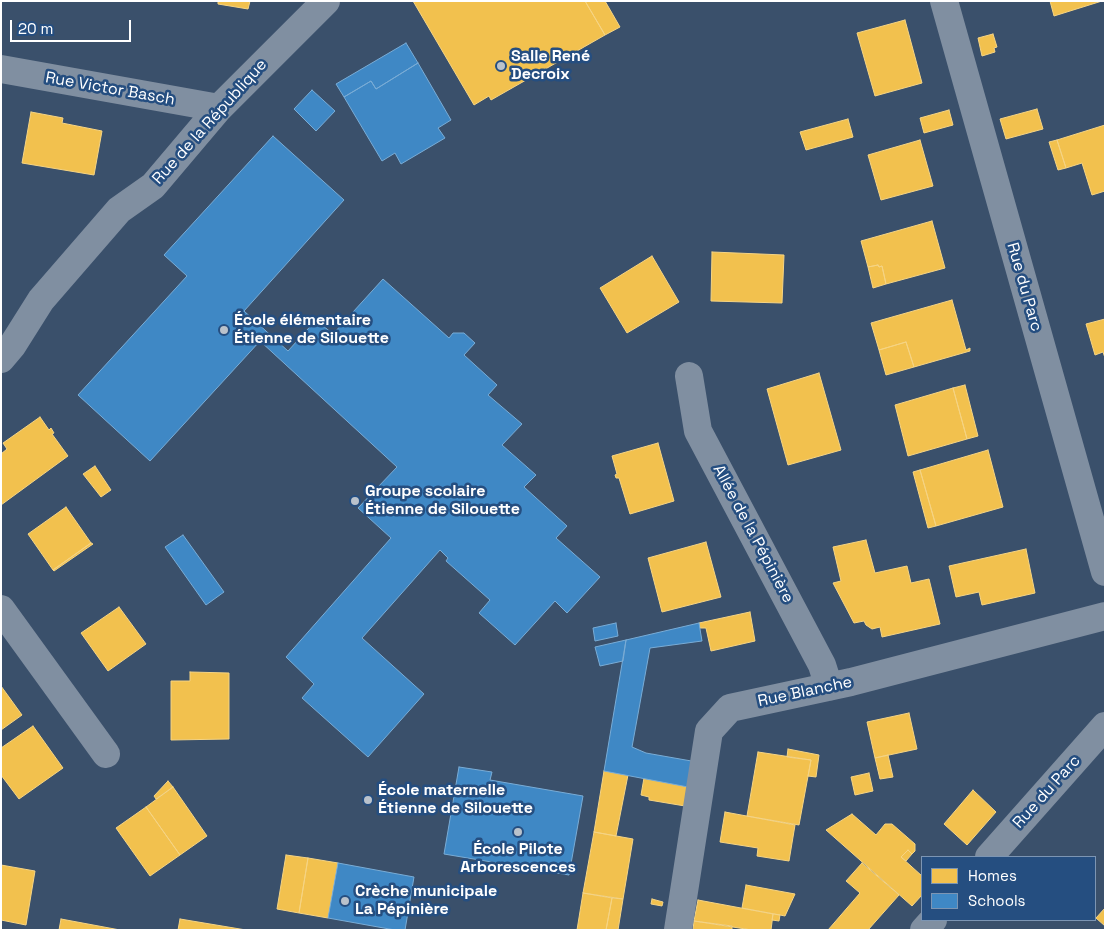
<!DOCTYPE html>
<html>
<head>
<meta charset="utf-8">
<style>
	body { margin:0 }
	#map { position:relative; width:1106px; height:931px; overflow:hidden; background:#3a506b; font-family:"Space Grotesk",sans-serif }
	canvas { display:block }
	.frame { position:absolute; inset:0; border:2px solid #fff; pointer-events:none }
	.legend { position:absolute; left:921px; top:856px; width:175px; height:65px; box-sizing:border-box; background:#254e80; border:1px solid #7c95b3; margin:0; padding:6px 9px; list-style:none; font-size:15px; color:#fff }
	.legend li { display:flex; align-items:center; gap:10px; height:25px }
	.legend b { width:25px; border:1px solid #7c95b3 }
	.scale { position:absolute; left:10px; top:20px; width:121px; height:22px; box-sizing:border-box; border:2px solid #fff; border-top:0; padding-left:6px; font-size:15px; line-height:18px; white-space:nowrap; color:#fff; -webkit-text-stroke:4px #254e80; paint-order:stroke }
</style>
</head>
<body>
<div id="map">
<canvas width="1106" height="931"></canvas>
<div class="frame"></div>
<ul class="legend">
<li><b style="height:14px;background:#f2c14e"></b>Homes</li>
<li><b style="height:14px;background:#3f88c5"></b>Schools</li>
</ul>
<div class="scale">20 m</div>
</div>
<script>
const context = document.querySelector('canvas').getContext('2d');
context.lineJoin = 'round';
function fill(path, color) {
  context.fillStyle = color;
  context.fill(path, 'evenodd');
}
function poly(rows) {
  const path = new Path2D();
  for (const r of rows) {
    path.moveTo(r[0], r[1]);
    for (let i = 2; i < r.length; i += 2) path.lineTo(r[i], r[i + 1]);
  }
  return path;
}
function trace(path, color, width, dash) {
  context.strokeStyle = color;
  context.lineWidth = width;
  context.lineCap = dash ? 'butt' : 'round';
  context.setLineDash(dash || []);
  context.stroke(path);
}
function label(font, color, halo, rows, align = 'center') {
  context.font = font + ' "Space Grotesk",sans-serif';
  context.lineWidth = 5;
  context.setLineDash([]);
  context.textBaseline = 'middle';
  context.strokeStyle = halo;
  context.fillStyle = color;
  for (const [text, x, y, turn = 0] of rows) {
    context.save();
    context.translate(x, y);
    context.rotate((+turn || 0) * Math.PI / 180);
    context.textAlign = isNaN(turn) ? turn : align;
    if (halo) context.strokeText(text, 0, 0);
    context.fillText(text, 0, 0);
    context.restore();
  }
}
const homes = poly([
	[218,1,250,1,248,9,218,4,218,1],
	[413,1,585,1,605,35,491,100,489,96,474,105,413,1],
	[585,1,605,1,620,27,605,35,585,1],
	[1050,1,1102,1,1054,16,1050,1],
	[905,20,922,83,875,96,857,33,905,20],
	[993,34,997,47,994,48,995,52,982,56,978,38,993,34],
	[1037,109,1043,129,1006,139,1000,119,1037,109],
	[949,110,953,125,924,133,920,118,949,110],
	[31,112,63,118,62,123,102,131,94,175,22,163,31,112],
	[848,119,853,137,806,150,800,132,848,119],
	[1105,125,1105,191,1092,195,1082,163,1066,168,1057,140,1105,125],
	[920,140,933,186,881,200,868,155,920,140],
	[1057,140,1066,168,1058,170,1049,142,1057,140],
	[932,221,945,268,886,284,882,266,879,267,878,265,868,267,861,241,932,221],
	[712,252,784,255,782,303,711,301,712,252],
	[652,256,679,302,627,333,600,288,652,256],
	[878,265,879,267,882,266,886,284,873,288,868,267,878,265],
	[952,300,966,350,970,348,970,351,914,367,906,342,879,350,871,323,952,300],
	[1105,319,1105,358,1103,352,1095,355,1086,324,1105,319],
	[906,342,914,367,886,375,879,350,906,342],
	[819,373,841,450,788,465,767,389,819,373],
	[965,385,978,436,967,439,953,388,965,385],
	[953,388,967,439,908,456,895,405,953,388],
	[40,417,49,430,51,428,54,433,52,434,68,456,1,505,1,454,7,449,3,443,40,417],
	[658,443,674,501,630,514,619,478,616,478,615,475,617,474,612,456,658,443],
	[988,450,1003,507,936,526,920,470,988,450],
	[95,466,111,490,101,497,83,474,95,466],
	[920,470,936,526,928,528,913,472,920,470],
	[66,507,91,543,53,570,28,534,66,507],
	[866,540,875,573,907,566,911,583,929,579,940,624,882,637,880,627,872,629,866,625,864,621,854,623,833,583,841,581,833,547,866,540],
	[706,542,721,597,662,612,648,558,706,542],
	[91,543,93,544,54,571,53,570,91,543],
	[1026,549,1035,593,982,605,979,592,956,597,949,566,1026,549],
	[119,607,146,644,108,671,81,633,119,607],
	[750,612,755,641,711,651,706,628,700,628,699,623,750,612],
	[190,672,229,673,229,739,171,740,171,681,190,681,190,672],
	[1,686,22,715,1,730,1,686],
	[909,713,917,749,875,758,867,722,909,713],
	[33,726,63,768,19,799,1,775,1,748,33,726],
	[788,749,819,755,816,777,808,776,811,760,787,757,788,749],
	[758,752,811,760,799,825,747,816,758,752],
	[888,755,893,777,880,779,875,758,888,755],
	[604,771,628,775,616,836,594,832,604,771],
	[869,773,873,791,855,795,851,777,869,773],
	[644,778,688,787,685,806,649,800,649,797,641,795,644,778],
	[168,781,173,787,156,799,154,796,168,781],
	[173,787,207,836,180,855,146,807,173,787],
	[973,790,996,812,967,845,944,824,973,790],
	[146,807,180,855,150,876,116,828,146,807],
	[725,812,795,825,789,861,757,856,758,848,720,842,725,812],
	[852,814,876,835,885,824,892,824,915,844,915,851,912,854,908,850,901,857,922,876,922,895,912,906,826,830,852,814],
	[594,832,633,839,623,899,583,893,594,832],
	[908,850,912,854,906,861,901,857,908,850],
	[286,855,308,858,299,913,277,909,286,855],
	[308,858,338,863,328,918,299,913,308,858],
	[862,863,899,895,868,930,828,930,860,893,846,881,862,863],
	[1,865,35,871,26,925,1,920,1,865],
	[746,885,795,894,785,916,780,915,742,908,746,885],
	[583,893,612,898,606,930,577,930,583,893],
	[612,898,623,899,618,930,606,930,612,898],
	[652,899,663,902,662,906,651,904,652,899],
	[698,900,773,914,771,930,752,930,694,921,698,900],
	[1105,908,1105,926,1096,918,1105,908],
	[773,914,780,915,779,921,772,920,773,914],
	[61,919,120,930,59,930,61,919],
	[180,919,246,930,178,930,180,919],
	[694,921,732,926,732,930,693,930,694,921]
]);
fill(homes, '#f2c14e');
trace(homes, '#f6d483', 1);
const schools = poly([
	[406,43,418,63,376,89,371,81,344,97,336,84,406,43],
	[418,63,451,120,438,128,445,138,401,164,395,153,382,161,344,97,371,81,376,89,418,63],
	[312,90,335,111,316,131,294,109,312,90],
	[273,136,344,200,244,311,288,351,316,320,333,334,383,279,449,338,453,333,464,333,475,343,464,355,497,385,488,395,522,424,502,445,536,475,524,487,567,526,556,538,600,577,567,613,555,601,515,645,479,613,490,600,446,561,448,558,440,550,362,638,424,694,368,757,302,698,314,684,286,657,391,538,358,508,397,467,260,341,150,461,78,395,187,276,164,255,273,136],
	[183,535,224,592,206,605,165,547,183,535],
	[616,623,618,636,595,641,593,628,616,623],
	[699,623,702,641,650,648,632,747,646,753,697,762,688,787,604,771,626,640,699,623],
	[626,640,623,661,600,666,595,647,626,640],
	[459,767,492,772,490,780,583,796,569,875,444,854,459,767],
	[338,863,414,877,405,930,395,930,328,918,338,863]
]);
fill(schools, '#3f88c5');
trace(schools, '#79acd6', 1);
trace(poly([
	[944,1,1105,572],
	[1,69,219,108],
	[1,359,12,346,41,300,119,210,153,186,219,108,326,1],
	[689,376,698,431,822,665,829,687],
	[1,609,106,754],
	[989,857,1105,726],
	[678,930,709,731,730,708,851,682,1105,616],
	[924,930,933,920]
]), '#808fa1', 28);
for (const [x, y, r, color] of [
	[501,66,5,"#bac2cb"],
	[224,330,5,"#bac2cb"],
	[355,501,5,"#bac2cb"],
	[368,800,5,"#bac2cb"],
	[518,832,5,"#bac2cb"],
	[345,901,5,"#bac2cb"]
]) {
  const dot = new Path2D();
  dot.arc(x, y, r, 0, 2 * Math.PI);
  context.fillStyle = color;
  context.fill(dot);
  trace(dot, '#254e80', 2);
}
label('bold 16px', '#fff', '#254e80', [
	["Salle René",511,57],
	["Decroix",511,75],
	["École élémentaire",234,321],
	["Étienne de Silouette",234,339],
	["Groupe scolaire",365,492],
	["Étienne de Silouette",365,510],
	["École maternelle",378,791],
	["Étienne de Silouette",378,809],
	["École Pilote",518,850,"center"],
	["Arborescences",518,868,"center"],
	["Crèche municipale",355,892],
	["La Pépinière",355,910]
], 'left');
label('16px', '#fff', '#254e80', [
	["Rue Victor Basch",110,89,10],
	["Rue de la République",210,122,-48],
	["Rue du Parc",1024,287,74],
	["Allée de la Pépinière",753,534,62],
	["Rue Blanche",805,692,-12],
	["Rue du Parc",1047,792,-48]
]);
</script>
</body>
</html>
